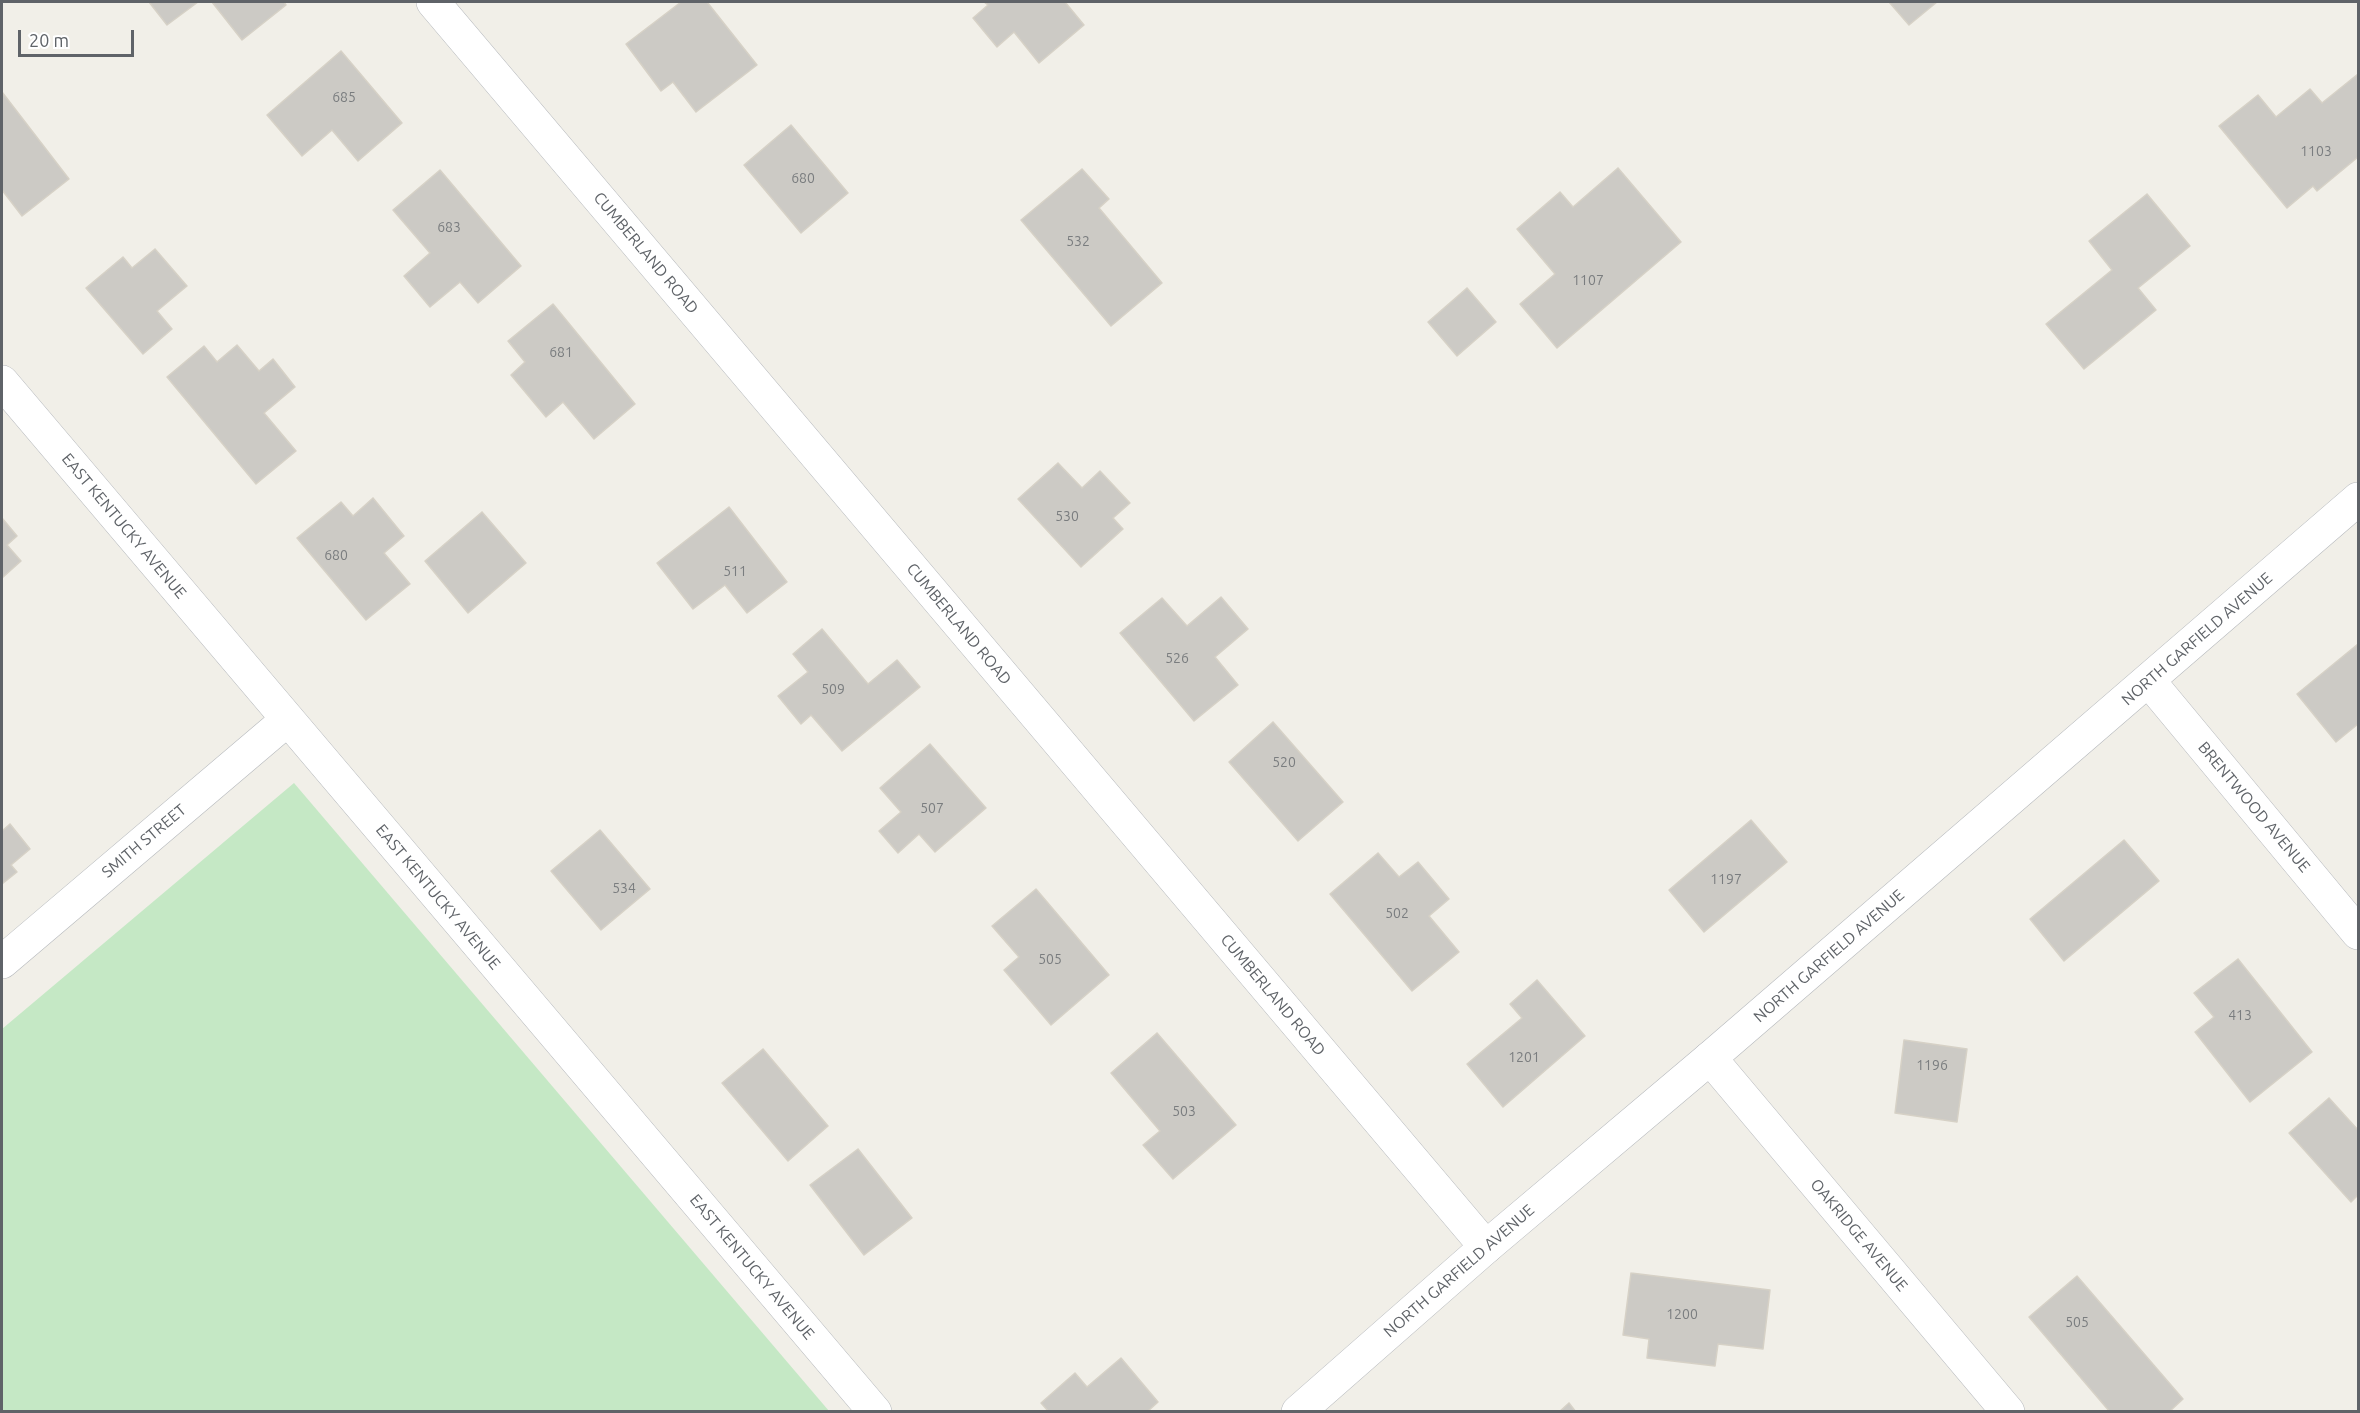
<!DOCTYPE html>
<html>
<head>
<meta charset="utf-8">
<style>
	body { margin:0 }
	#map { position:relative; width:2360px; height:1413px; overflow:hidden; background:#f1efe8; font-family:Ubuntu,sans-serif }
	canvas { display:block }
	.frame { position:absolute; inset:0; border:3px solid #5f6368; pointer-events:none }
	.scale { position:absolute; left:18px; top:30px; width:116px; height:27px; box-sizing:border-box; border:3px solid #5f6368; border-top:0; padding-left:8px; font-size:18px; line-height:21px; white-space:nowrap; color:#5f6368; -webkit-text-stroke:4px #fff; paint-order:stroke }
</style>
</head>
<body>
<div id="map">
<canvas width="2360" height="1413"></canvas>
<div class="frame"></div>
<div class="scale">20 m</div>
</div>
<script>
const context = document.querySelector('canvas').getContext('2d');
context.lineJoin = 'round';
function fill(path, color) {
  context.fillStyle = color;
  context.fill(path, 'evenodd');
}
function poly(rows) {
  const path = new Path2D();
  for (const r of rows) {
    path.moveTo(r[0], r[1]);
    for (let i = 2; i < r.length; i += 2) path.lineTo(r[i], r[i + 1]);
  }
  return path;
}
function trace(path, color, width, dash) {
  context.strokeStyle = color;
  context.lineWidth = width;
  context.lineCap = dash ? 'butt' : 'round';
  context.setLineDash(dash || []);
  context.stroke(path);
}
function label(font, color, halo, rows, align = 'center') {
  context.font = font + ' Ubuntu,sans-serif';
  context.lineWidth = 4.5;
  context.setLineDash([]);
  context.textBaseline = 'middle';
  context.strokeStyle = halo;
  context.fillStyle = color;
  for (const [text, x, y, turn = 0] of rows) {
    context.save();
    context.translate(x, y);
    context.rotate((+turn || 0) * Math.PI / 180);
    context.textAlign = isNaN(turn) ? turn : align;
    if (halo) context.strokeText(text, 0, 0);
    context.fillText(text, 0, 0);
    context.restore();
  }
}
fill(poly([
	[294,783,829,1411,2,1411,2,1029]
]), '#c5e8c5');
const building = poly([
	[149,2,198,2,167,25,149,2],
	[212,2,284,2,286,5,242,40,212,2],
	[681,2,707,2,757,65,696,112,673,82,661,91,626,44,681,2],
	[984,2,1065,2,1084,25,1039,63,1014,32,997,47,973,18,988,5,984,2],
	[1889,2,1937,2,1909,25,1889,2],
	[341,51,402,123,358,161,332,130,302,156,267,115,341,51],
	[2358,74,2358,157,2317,191,2313,186,2287,208,2219,126,2258,95,2276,117,2310,89,2322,103,2358,74],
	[2,92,69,179,22,216,2,190,2,92],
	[791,125,848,193,801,233,744,165,791,125],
	[1618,168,1681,242,1557,348,1520,304,1555,274,1517,229,1560,192,1573,207,1618,168],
	[1082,169,1109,199,1099,208,1162,283,1111,326,1021,220,1082,169],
	[440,170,521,266,478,303,460,282,430,307,404,276,430,253,393,210,440,170],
	[2147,194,2190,246,2138,288,2156,310,2084,369,2046,324,2112,270,2089,241,2147,194],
	[155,249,187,286,157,311,172,329,143,354,86,288,123,257,132,268,155,249],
	[1467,288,1496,322,1457,356,1428,322,1467,288],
	[553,304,635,404,594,439,563,402,546,417,511,375,525,362,508,341,553,304],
	[237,345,259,371,273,359,295,387,264,413,296,451,256,484,167,377,204,346,217,362,237,345],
	[1058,463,1082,488,1100,471,1130,503,1113,518,1123,529,1081,567,1018,499,1058,463],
	[373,498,404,536,384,553,410,584,366,620,297,538,341,502,353,516,373,498],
	[729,507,787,582,747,613,725,585,693,609,657,563,729,507],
	[482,512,526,563,468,613,425,561,482,512],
	[2,518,17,536,7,545,21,561,2,578,2,518],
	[1221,597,1248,629,1215,657,1238,685,1194,721,1120,633,1162,598,1187,626,1221,597],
	[822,629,868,684,897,660,920,687,842,751,811,715,801,724,778,696,808,672,793,654,822,629],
	[2358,644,2358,724,2336,742,2297,694,2358,644],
	[1273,722,1343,802,1298,841,1229,762,1273,722],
	[930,744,986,808,935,852,919,834,898,853,879,831,901,812,880,788,930,744],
	[1751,820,1787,862,1704,932,1669,890,1751,820],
	[10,824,30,849,11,865,17,872,2,884,2,831,10,824],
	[600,830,650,889,601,930,551,871,600,830],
	[2124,840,2159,881,2064,961,2030,919,2124,840],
	[1378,853,1399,877,1418,862,1449,899,1429,916,1459,952,1412,991,1330,894,1378,853],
	[1036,889,1109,975,1051,1025,1004,970,1019,957,992,926,1036,889],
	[2238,959,2312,1052,2250,1102,2195,1032,2214,1017,2194,993,2238,959],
	[1537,980,1585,1036,1503,1107,1467,1064,1522,1018,1510,1004,1537,980],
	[1157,1033,1236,1125,1173,1179,1143,1145,1160,1131,1111,1073,1157,1033],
	[1904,1040,1967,1049,1957,1122,1895,1113,1904,1040],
	[763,1049,828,1126,788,1161,722,1083,763,1049],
	[2329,1098,2358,1130,2358,1195,2351,1202,2289,1133,2329,1098],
	[858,1149,912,1218,864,1255,810,1185,858,1149],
	[1631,1273,1770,1290,1763,1349,1718,1344,1715,1366,1647,1358,1649,1339,1623,1335,1631,1273],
	[2077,1276,2183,1399,2169,1412,2110,1412,2029,1317,2077,1276],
	[1121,1358,1158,1402,1147,1412,1049,1412,1041,1403,1075,1373,1087,1387,1121,1358],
	[1569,1403,1576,1412,1559,1412,1569,1403]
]);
fill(building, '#cccac5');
trace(building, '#d6d1c6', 1.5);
const minor = poly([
	[433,2,1486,1247],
	[2149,681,2358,933],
	[2,962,287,720],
	[1710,1058,2008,1412]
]);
const tertiary = poly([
	[2,382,875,1412],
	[1298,1412,1486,1247,1710,1058,2358,499]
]);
trace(minor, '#b5b8bc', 34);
trace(tertiary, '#b5b8bc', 34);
trace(minor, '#fff', 33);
trace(tertiary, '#fff', 33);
label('14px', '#7a7d7f', null, [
	["685",344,97],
	["1103",2316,151],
	["680",803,178],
	["683",449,227],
	["532",1078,241],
	["1107",1588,280],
	["681",561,352],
	["530",1067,516],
	["680",336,555],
	["511",735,571],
	["526",1177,658],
	["509",833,689],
	["520",1284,762],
	["507",932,808],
	["1197",1726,879],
	["534",624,888],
	["502",1397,913],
	["505",1050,959],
	["413",2240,1015],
	["1201",1524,1057],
	["1196",1932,1065],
	["503",1184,1111],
	["1200",1682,1314],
	["505",2077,1322]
]);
label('16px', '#5f6368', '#fff', [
	["CUMBERLAND ROAD",646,253,50],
	["EAST KENTUCKY AVENUE",124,526,50],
	["CUMBERLAND ROAD",959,624,50],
	["NORTH GARFIELD AVENUE",2197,639,-41],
	["BRENTWOOD AVENUE",2254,807,50],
	["SMITH STREET",144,841,-40],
	["EAST KENTUCKY AVENUE",438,897,50],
	["NORTH GARFIELD AVENUE",1829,956,-41],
	["CUMBERLAND ROAD",1273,995,50],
	["OAKRIDGE AVENUE",1859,1235,50],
	["EAST KENTUCKY AVENUE",752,1267,50],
	["NORTH GARFIELD AVENUE",1459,1271,-41]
]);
</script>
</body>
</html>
